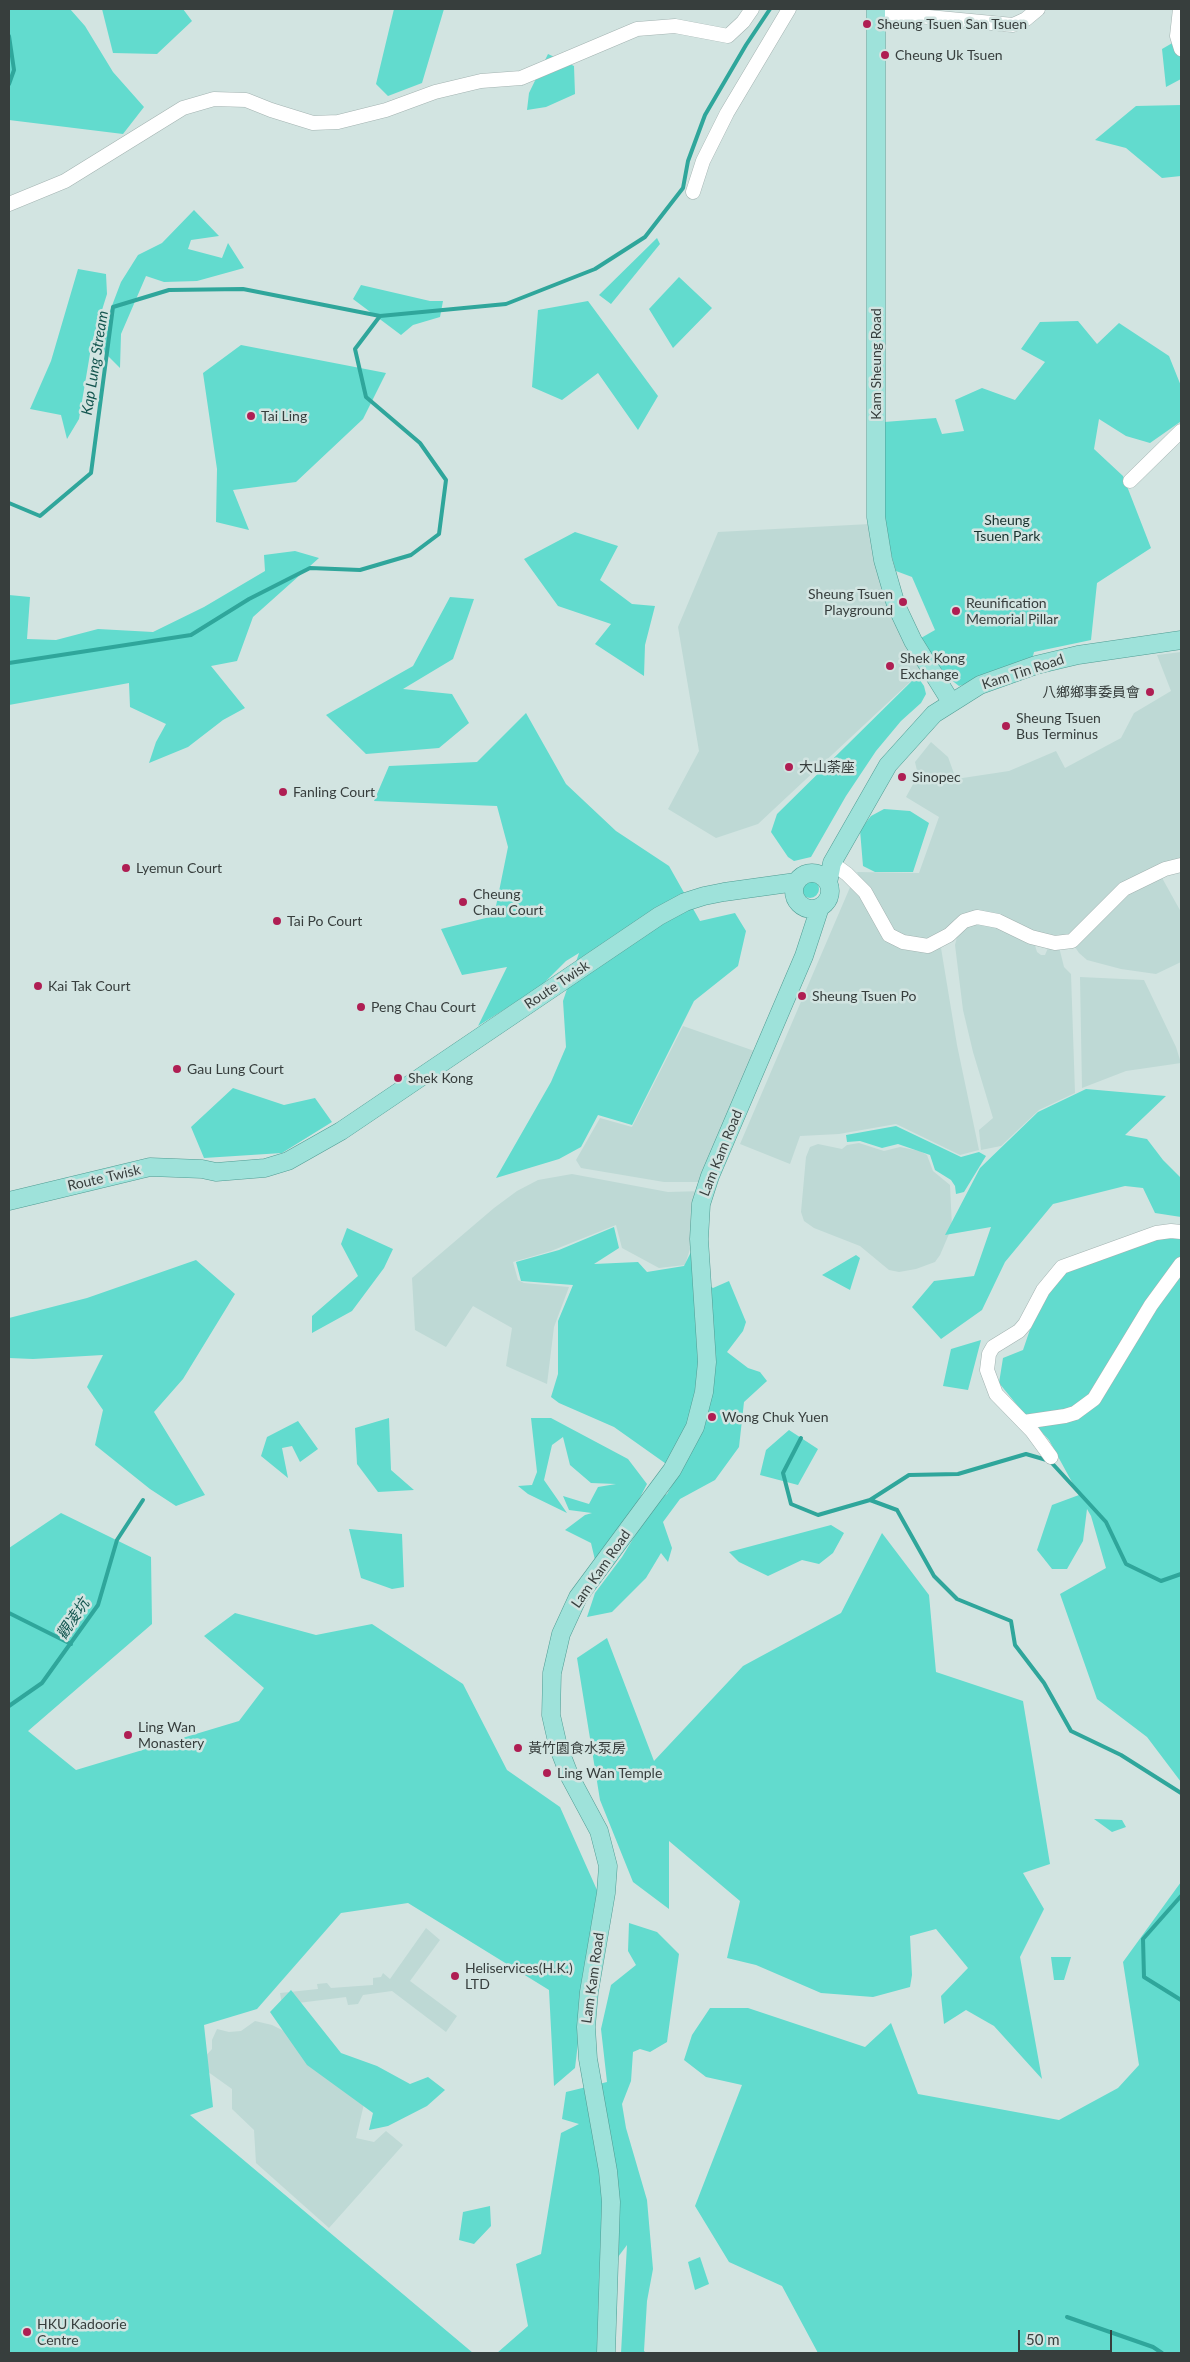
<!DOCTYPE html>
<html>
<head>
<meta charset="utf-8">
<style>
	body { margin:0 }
	#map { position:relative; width:1190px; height:2362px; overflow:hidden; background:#d2e4e1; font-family:Lato,sans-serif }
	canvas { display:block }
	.frame { position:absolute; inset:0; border:10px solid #373e3d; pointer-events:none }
	.scale { position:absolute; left:1018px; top:2330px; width:94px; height:22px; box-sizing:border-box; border:2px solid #373e3d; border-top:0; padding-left:6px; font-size:15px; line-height:18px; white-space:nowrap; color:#373e3d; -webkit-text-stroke:4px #d2e4e1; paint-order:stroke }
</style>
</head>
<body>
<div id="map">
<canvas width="1190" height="2362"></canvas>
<div class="frame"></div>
<div class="scale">50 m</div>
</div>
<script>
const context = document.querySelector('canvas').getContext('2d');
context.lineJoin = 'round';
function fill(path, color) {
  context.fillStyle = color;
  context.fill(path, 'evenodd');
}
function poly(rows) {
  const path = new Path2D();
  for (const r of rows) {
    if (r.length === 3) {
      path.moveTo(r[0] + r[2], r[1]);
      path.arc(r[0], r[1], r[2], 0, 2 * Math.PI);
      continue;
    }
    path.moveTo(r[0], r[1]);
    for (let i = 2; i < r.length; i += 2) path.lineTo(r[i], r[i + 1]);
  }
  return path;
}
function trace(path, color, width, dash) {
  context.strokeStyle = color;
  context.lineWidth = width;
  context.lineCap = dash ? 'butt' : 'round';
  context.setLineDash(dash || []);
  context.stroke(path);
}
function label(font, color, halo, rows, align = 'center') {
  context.font = font + ' Lato,"Noto Sans TC",sans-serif';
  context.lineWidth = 5;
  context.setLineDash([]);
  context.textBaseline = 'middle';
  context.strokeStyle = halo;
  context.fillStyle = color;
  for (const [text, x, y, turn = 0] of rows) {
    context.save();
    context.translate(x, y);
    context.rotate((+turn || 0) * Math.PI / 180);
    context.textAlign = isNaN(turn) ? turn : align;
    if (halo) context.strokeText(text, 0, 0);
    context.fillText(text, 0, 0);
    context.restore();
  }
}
fill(poly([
	[870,524,925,668,758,824,716,838,668,809,699,751,678,627,718,532],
	[1181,652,1181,860,1176,860,1074,933,1065,937,1033,932,988,914,934,941,898,937,866,891,857,872,919,873,939,817,906,797,918,775,915,762,931,742,948,757,956,779,1009,771,1056,751,1065,768,1121,738,1134,713,1171,691,1157,655],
	[1161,876,1181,912,1181,962,1156,974,1121,969,1087,960,1079,953,1075,947,1080,939,1114,902],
	[851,885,858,890,892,944,901,949,915,951,941,948,957,1045,979,1150,960,1155,896,1124,839,1134,800,1136,790,1164,740,1144],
	[981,922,1034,942,1037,952,1041,955,1045,955,1048,948,1059,947,1064,967,1071,974,1075,1093,1039,1110,1001,1146,981,1150,979,1130,993,1118,973,1052,963,1010,955,945,957,937,966,926],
	[1080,977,1144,980,1176,1047,1181,1063,1126,1071,1082,1088],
	[683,1026,763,1054,707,1182,664,1182,581,1168,576,1160,600,1118,632,1127],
	[859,1143,884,1151,900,1147,920,1151,927,1155,933,1171,950,1185,952,1227,940,1255,935,1262,916,1269,899,1272,889,1270,860,1246,814,1228,804,1221,801,1212,806,1157,810,1147,818,1144,842,1149,847,1145],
	[572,1174,668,1192,703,1191,695,1239,690,1243,690,1249,685,1265,659,1268,622,1248,616,1225,551,1251,513,1262,518,1280,524,1283,569,1287,554,1327,547,1384,506,1366,512,1328,473,1306,446,1347,415,1330,412,1278,494,1208,517,1191,538,1180],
	[426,1928,440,1940,410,1981,457,2016,446,2032,392,1991,363,1995,358,2004,348,2005,346,1997,282,2005,280,1993,318,1989,317,1984,327,1983,331,1988,373,1985,373,1978,381,1977,383,1973,390,1979],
	[255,2021,272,2025,294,2036,364,2104,356,2138,374,2142,386,2131,403,2145,329,2228,256,2163,254,2130,232,2109,232,2089,204,2069,203,2059,212,2049,212,2040,217,2029,229,2032,241,2031]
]), '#bed9d5');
fill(poly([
	[9,9,70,9,85,26,113,72,144,107,123,134,9,120],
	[102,9,183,9,192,21,157,54,113,53],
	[394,9,444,9,422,83,388,96,376,84],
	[1181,38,1181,79,1166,87,1162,49],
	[548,54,574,66,575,94,546,107,527,110,529,93],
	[1181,105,1181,176,1162,178,1126,148,1095,140,1136,106],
	[194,210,219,236,191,240,188,249,222,258,228,243,244,268,197,281,164,282,146,276,121,334,120,368,97,345,121,282,138,255,162,243],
	[657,238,660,244,611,304,599,295],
	[78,269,106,274,107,294,92,342,79,419,67,439,61,415,30,409,51,361],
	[679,277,712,308,673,348,649,309],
	[361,285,430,301,443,301,440,317,413,325,401,335,353,299],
	[588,301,658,396,638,430,598,373,562,400,532,387,538,310],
	[1078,321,1097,344,1119,323,1169,356,1181,386,1180,422,1150,443,1126,436,1099,419,1094,449,1123,476,1151,548,1097,583,1091,640,1034,652,1031,664,959,686,945,675,921,638,935,630,912,577,896,571,888,543,883,507,884,422,936,418,942,434,964,431,955,400,982,388,1015,400,1045,362,1021,349,1040,322],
	[241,345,386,373,363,419,296,482,233,490,249,530,216,522,217,469,203,373],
	[575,532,618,546,600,580,632,604,655,606,645,645,644,676,595,644,611,624,558,606,524,559],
	[295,551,319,558,253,617,237,661,211,666,245,708,223,720,188,747,149,763,156,742,166,724,130,707,129,683,9,705,9,595,30,597,27,639,56,640,98,629,153,632,204,607,265,571,264,555],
	[450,597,474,599,453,659,403,689,452,694,469,723,439,748,366,754,326,715,413,666],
	[917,676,924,686,926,694,921,703,901,721,876,751,846,796,811,857,794,861,788,857,771,832,777,814],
	[526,713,566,784,616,831,669,866,700,921,735,913,746,931,738,966,694,1001,632,1125,598,1115,581,1147,559,1159,496,1178,551,1082,566,1047,563,1001,579,953,566,961,540,987,478,1026,507,967,462,975,441,929,494,916,508,847,497,806,374,801,389,766,477,762],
	[884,809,910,811,929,823,913,872,875,872,863,866,860,830,871,816],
	[810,889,9],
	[233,1088,284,1105,315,1098,332,1122,282,1153,204,1158,191,1127],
	[1086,1089,1166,1096,1125,1135,1147,1139,1163,1160,1181,1178,1181,1217,1155,1213,1143,1188,1125,1186,1053,1204,1005,1262,982,1310,941,1339,912,1307,934,1281,974,1276,991,1227,945,1235,980,1168,1038,1112],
	[896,1126,961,1157,979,1152,986,1156,964,1192,956,1194,955,1186,951,1180,935,1170,930,1155,898,1144,882,1148,860,1141,847,1142,846,1135],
	[614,1227,619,1248,594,1264,638,1262,647,1272,684,1266,692,1250,697,1278,713,1288,729,1281,746,1322,743,1331,727,1352,748,1368,760,1372,767,1381,744,1402,739,1447,715,1480,680,1499,663,1522,672,1548,668,1562,661,1553,646,1578,612,1612,587,1617,595,1593,622,1557,656,1501,667,1494,679,1473,614,1427,559,1403,551,1397,558,1374,558,1321,573,1285,521,1281,516,1262,559,1250],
	[347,1228,393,1249,384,1268,352,1311,312,1333,312,1316,358,1276,341,1244],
	[1181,1231,1181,1782,1147,1737,1097,1699,1060,1594,1106,1568,1091,1516,1087,1509,1083,1541,1067,1569,1052,1569,1037,1550,1052,1505,1079,1495,1049,1440,1022,1411,999,1383,1003,1358,1023,1350,1037,1309,1066,1272],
	[856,1255,860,1258,850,1290,822,1275],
	[196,1260,235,1294,183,1379,154,1412,205,1495,176,1506,150,1489,95,1445,103,1410,87,1387,103,1355,33,1359,9,1358,9,1318,87,1298],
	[981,1340,968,1390,943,1386,951,1349],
	[389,1418,391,1470,414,1490,378,1492,357,1464,355,1428],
	[531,1418,551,1418,628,1459,647,1484,636,1505,595,1560,591,1543,565,1530,585,1515,592,1513,569,1510,563,1496,589,1504,598,1487,616,1484,591,1483,570,1465,563,1437,552,1445,544,1480,567,1513,528,1494,518,1486,532,1485,537,1472],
	[298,1421,318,1449,300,1462,292,1446,282,1448,288,1478,261,1456,267,1437],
	[789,1430,818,1449,798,1485,760,1475,766,1450],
	[61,1513,151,1557,152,1624,28,1731,76,1770,239,1721,264,1688,204,1636,235,1613,316,1635,372,1624,463,1684,507,1770,560,1807,601,1899,586,1976,575,2068,554,2086,549,1990,408,1903,341,1913,257,2009,204,2025,213,2107,190,2115,473,2353,9,2353,9,1548],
	[831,1525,844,1533,833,1553,819,1564,802,1560,768,1576,739,1562,729,1552],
	[349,1529,402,1534,404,1587,392,1589,361,1578],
	[882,1533,929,1595,936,1672,1023,1701,1050,1864,1023,1873,1044,1909,1020,1957,1042,2079,994,2026,966,2010,944,2024,941,1996,968,1968,936,1929,910,1936,912,1975,910,1987,873,1997,821,1993,756,1965,727,1958,740,1901,669,1841,669,1909,633,1882,600,1800,577,1658,607,1638,654,1761,743,1666,841,1613],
	[1094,1819,1122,1820,1126,1827,1112,1832],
	[1181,1882,1181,2353,818,2353,782,2286,729,2262,695,2206,742,2085,706,2077,684,2060,692,2035,710,2008,748,2008,865,2047,891,2023,918,2094,1059,2120,1118,2088,1139,2065,1123,1962],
	[629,1923,657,1932,679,1954,667,2042,650,2052,640,2049,633,2052,631,2081,622,2104,626,2128,647,2200,653,2269,647,2301,644,2351,646,2353,621,2353,627,2245,615,2261,617,2311,608,2353,497,2353,528,2326,516,2264,541,2254,561,2133,579,2124,562,2119,566,2092,607,2082,601,2029,611,1985,636,1965,628,1951],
	[1051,1957,1071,1957,1064,1980,1054,1980],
	[291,1990,341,2053,377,2066,410,2084,428,2077,445,2090,427,2106,388,2126,369,2130,373,2113,307,2065,270,2012],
	[490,2206,491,2226,474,2244,459,2240,463,2212],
	[700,2257,709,2284,695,2290,688,2262]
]), '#62dbce');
trace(poly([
	[9,36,14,70,9,84],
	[9,503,40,516,91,473,113,307,169,290,243,289,380,316],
	[9,663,191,635,249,599,310,568,360,570,411,555,439,534,446,480,420,443,366,397,355,349,380,316,506,304,595,269,645,237,683,188,688,161,705,115,746,45,770,9],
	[801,1438,783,1473,791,1504,818,1515,870,1500,909,1475,958,1474,1026,1454,1050,1461,1106,1522,1126,1564,1161,1581,1181,1574],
	[870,1500,897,1510,934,1576,957,1599,1011,1621,1015,1645,1044,1683,1071,1731,1121,1755,1181,1793],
	[9,1613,71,1644],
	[9,1706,42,1683,98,1605,117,1540,143,1500],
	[1181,1896,1143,1939,1144,1977,1181,2000],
	[1067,2317,1153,2347,1162,2353]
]), '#2fa69b', 4);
const minor = poly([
	[1180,9,1177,36,1181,49],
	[876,12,1013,25,1026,19,1038,9],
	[693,192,703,161,727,113,789,9],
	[9,204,65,181,183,108,214,99,246,100,271,110,313,123,338,122,386,110,435,92,481,81,521,78,637,29,675,26,728,36,743,22,752,9],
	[1130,481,1181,431],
	[832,863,847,874,865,892,889,935,903,942,928,946,949,935,964,921,977,917,998,921,1031,937,1055,943,1072,941,1124,889,1165,869,1181,865],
	[1024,1422,1065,1416,1075,1413,1094,1399,1151,1305,1181,1264],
	[1051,1457,1032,1431,996,1394,987,1370,989,1354,993,1347,1019,1331,1025,1324,1043,1290,1062,1267,1156,1233,1171,1231,1181,1232]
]);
const major = poly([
	[876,9,876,517,883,560,896,605,913,641,951,702],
	[812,891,18],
	[828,883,832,863,888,765,934,714,980,685,1036,665,1078,655,1181,640],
	[9,1201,150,1167,202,1169,216,1172,265,1168,288,1161,341,1131,659,916,685,902,704,896,724,892,796,882],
	[606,2353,611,2202,608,2171,588,2059,586,2027,589,1992,606,1893,608,1866,599,1831,570,1777,558,1746,551,1715,552,1673,561,1634,578,1597,672,1470,695,1427,704,1392,707,1362,699,1239,701,1204,710,1176,804,956,820,907]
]);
trace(minor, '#a3b3b1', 15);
trace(major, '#509c93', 19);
trace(minor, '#fff', 14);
trace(major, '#9ee2da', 18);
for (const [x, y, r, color] of [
	[867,24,5,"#af1e53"],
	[885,55,5,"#af1e53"],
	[251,416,5,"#af1e53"],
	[903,602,5,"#af1e53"],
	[956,611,5,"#af1e53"],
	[890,666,5,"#af1e53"],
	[1150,692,5,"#af1e53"],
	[1006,726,5,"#af1e53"],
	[789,767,5,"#af1e53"],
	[902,777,5,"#af1e53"],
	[283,792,5,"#af1e53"],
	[126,868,5,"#af1e53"],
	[463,902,5,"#af1e53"],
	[277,921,5,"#af1e53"],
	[38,986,5,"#af1e53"],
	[802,996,5,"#af1e53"],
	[361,1007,5,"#af1e53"],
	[177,1069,5,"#af1e53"],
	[398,1078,5,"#af1e53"],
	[712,1417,5,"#af1e53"],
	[128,1735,5,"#af1e53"],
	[518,1748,5,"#af1e53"],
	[547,1773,5,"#af1e53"],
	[455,1976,5,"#af1e53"],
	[27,2332,5,"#af1e53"]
]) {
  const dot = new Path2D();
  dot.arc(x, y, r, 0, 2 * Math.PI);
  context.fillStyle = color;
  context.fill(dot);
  trace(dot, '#d2e4e1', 2);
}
label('14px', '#373e3d', '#d2e4e1', [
	["Sheung Tsuen San Tsuen",877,24],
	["Cheung Uk Tsuen",895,55],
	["Tai Ling",261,416],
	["Sheung Tsuen",893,594,"right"],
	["Playground",893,610,"right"],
	["Reunification",966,603],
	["Memorial Pillar",966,619],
	["Shek Kong",900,658],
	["Exchange",900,674],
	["八鄉鄉事委員會",1140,692,"right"],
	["Sheung Tsuen",1016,718],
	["Bus Terminus",1016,734],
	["大山荼座",799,767],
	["Sinopec",912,777],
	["Fanling Court",293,792],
	["Lyemun Court",136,868],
	["Cheung",473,894],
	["Chau Court",473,910],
	["Tai Po Court",287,921],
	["Kai Tak Court",48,986],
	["Sheung Tsuen Po",812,996],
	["Peng Chau Court",371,1007],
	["Gau Lung Court",187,1069],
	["Shek Kong",408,1078],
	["Wong Chuk Yuen",722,1417],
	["Ling Wan",138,1727],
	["Monastery",138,1743],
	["黃竹園食水泵房",528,1748],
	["Ling Wan Temple",557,1773],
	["Heliservices(H.K.)",465,1968],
	["LTD",465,1984],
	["HKU Kadoorie",37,2324],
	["Centre",37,2340]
], 'left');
label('14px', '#373e3d', '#d2e4e1', [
	["Kam Sheung Road",876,364,-90],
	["Kam Tin Road",1023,672,-18],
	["Route Twisk",557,985,-34],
	["Lam Kam Road",721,1153,-68],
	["Route Twisk",104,1178,-13],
	["Lam Kam Road",601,1569,-55],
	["Lam Kam Road",593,1978,-82]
]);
label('14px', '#19322f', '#d2e4e1', [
	["Sheung",1007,520],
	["Tsuen Park",1007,536]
]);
label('italic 15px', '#14554f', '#d2e4e1', [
	["Kap Lung Stream",95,363,-81],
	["觀凌坑",73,1619,-56]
]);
</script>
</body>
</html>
